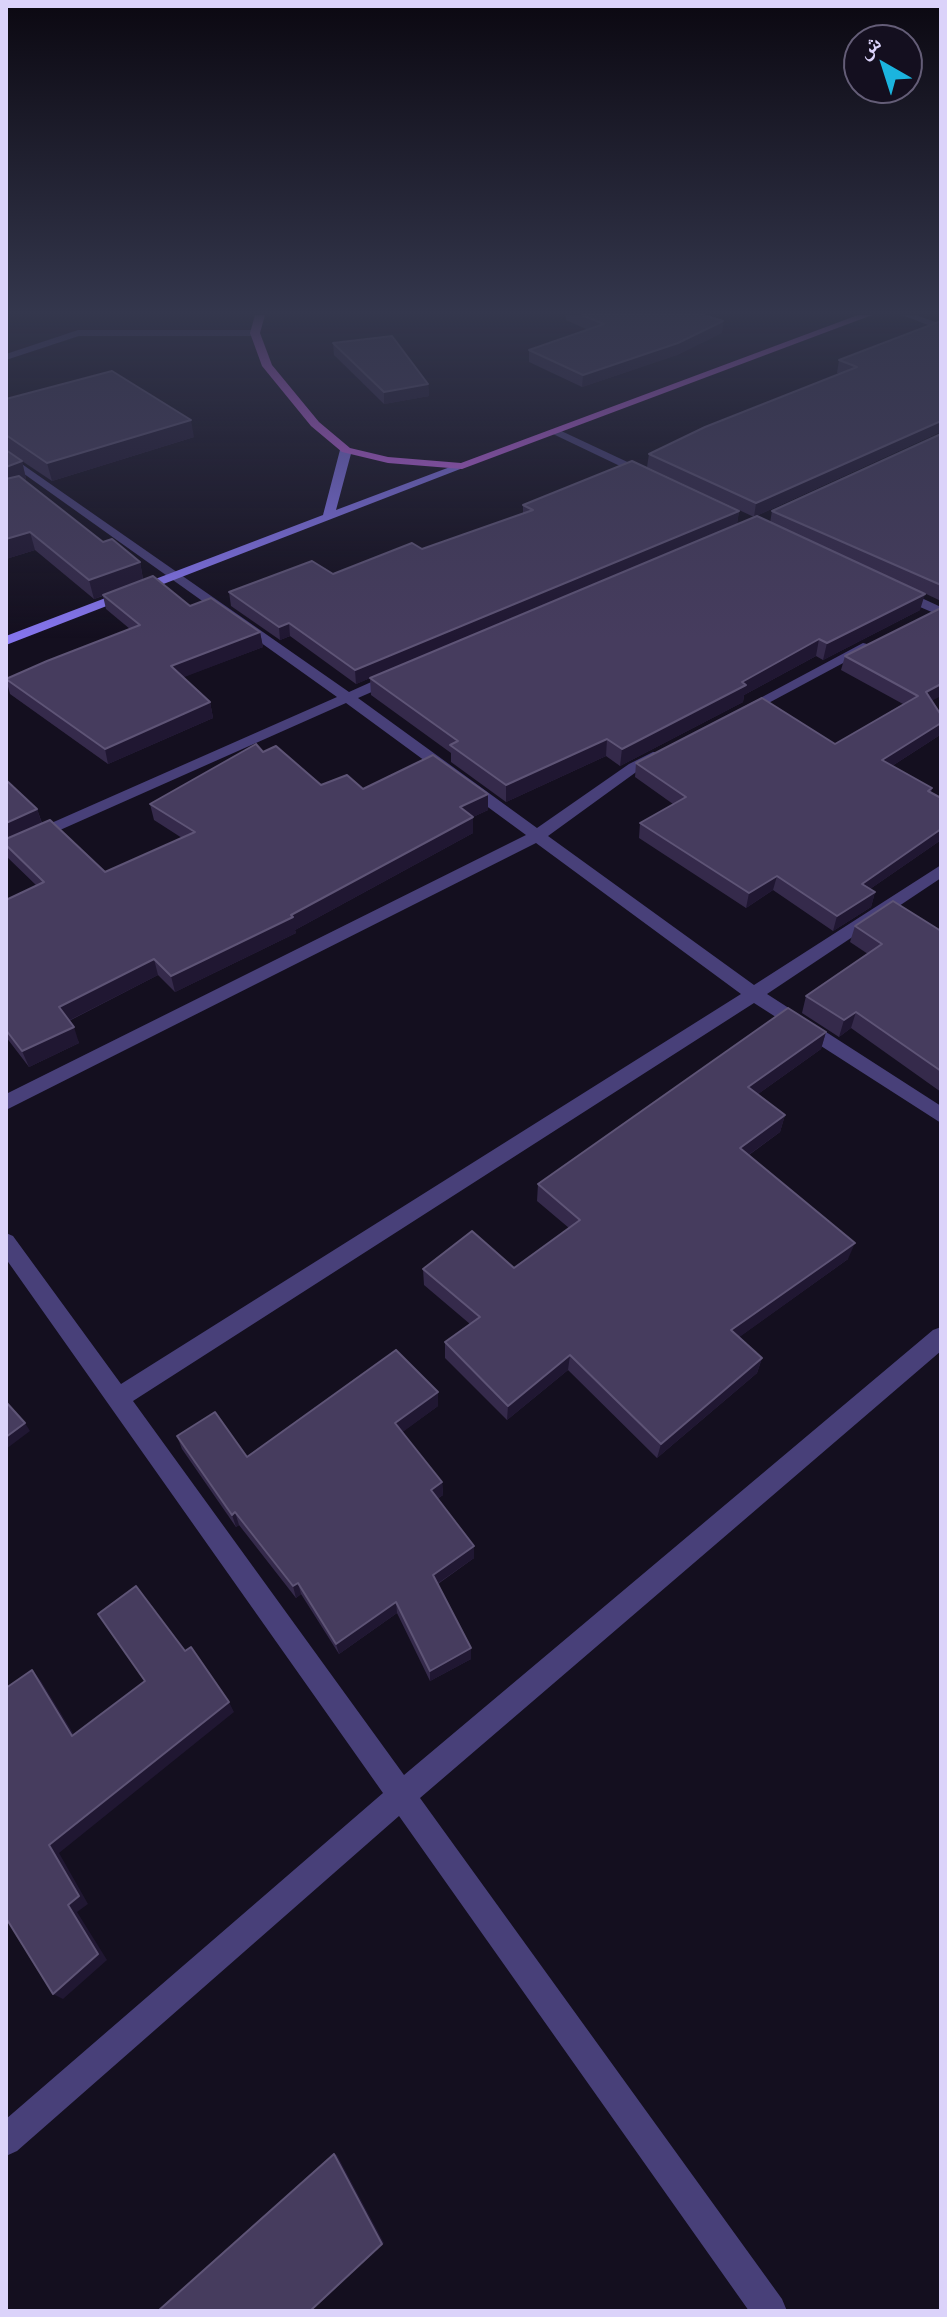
<!DOCTYPE html>
<html>
<head>
<meta charset="utf-8">
<style>
	body { margin:0 }
	#map { position:relative; width:947px; height:2317px; overflow:hidden; background:#140f1f; font-family:Montserrat,"Noto Naskh Arabic",sans-serif }
	canvas { display:block }
	.frame { position:absolute; inset:0; border:8px solid #dbd3fa; pointer-events:none }
	.north { position:absolute; left:843px; top:24px; width:80px; height:80px; box-sizing:border-box; background:#140f1f; border:2px solid #645d77; border-radius:50%; rotate:321deg; font-size:22px; font-weight:700; line-height:32px; text-align:center; color:#dbd3fa }
	.north::after { content:''; display:block; margin:auto; width:28px; height:36px; background:#1bb4de; clip-path:polygon(50% 0,100% 100%,50% 72%,0 100%) }
</style>
</head>
<body>
<div id="map">
<canvas width="947" height="2317"></canvas>
<div class="frame"></div>
<div class="north">ش</div>
</div>
<script>
const context = document.querySelector('canvas').getContext('2d');
context.lineJoin = 'round';
function poly(rows) {
  const path = new Path2D();
  for (const r of rows) {
    path.moveTo(r[0], r[1]);
    for (let i = 2; i < r.length; i += 2) path.lineTo(r[i], r[i + 1]);
  }
  return path;
}
function fill(path, color) {
  context.fillStyle = color;
  context.fill(path, 'evenodd');
}
function trace(path, color, width, dash) {
  context.strokeStyle = color;
  context.lineWidth = width;
  context.lineCap = dash ? 'butt' : 'round';
  context.setLineDash(dash || []);
  context.stroke(path);
}
fill(poly([
	[902,315,916,315,941,324,941,330,902,315],
	[78,330,255,330,260,333,255,336,79,336,6,360,6,354,78,330],
	[557,429,651,473,653,475,643,477,553,434,552,432,557,429],
	[6,453,349,692,389,674,399,674,399,680,358,698,537,828,629,764,653,752,663,752,663,758,639,770,548,836,754,985,941,865,941,878,767,994,941,1106,941,1123,754,1003,133,1401,404,1775,933,1330,941,1327,941,1351,420,1798,782,2299,787,2311,749,2311,399,1816,17,2151,6,2156,6,2119,383,1793,6,1259,6,1233,13,1236,121,1384,741,994,536,843,6,1110,6,1094,526,835,346,703,6,854,6,843,337,697,6,461,6,453],
	[892,589,902,589,941,607,941,616,892,595,892,589],
	[863,643,875,646,748,714,736,711,863,643]
]), '#484079');
fill(poly([
	[346,447,352,450,336,510,458,464,468,466,6,645,6,636,323,515,340,450,346,447]
]), '#8575ee');
fill(poly([
	[255,315,265,315,260,333,272,365,319,422,350,448,388,457,461,463,858,315,872,315,462,469,388,463,342,452,311,426,262,366,250,333,255,315]
]), '#ca66ed');
fill(poly([
	[566,315,704,315,723,321,722,333,677,355,582,387,529,362,529,350,588,330,566,320],
	[941,321,941,433,940,432,754,517,647,467,649,454,840,374,837,373,839,360],
	[333,343,428,384,429,396,384,404,334,355],
	[6,399,194,437,52,481,7,451,22,461,26,479,24,480,103,542,140,562,143,579,190,606,260,632,263,647,183,677,210,702,213,718,108,764,10,694,6,679,130,629,106,609,103,596,94,599,35,550,6,559],
	[941,434,941,601,922,592,920,610,823,660,816,656,744,695,743,702,620,766,606,756,506,802,451,762,451,753,371,695,370,678,356,684,290,636,280,640,231,606,229,592,333,574,422,549,523,514,523,505,739,511,737,524,440,649,770,523,772,511],
	[845,656,932,701,941,715,940,735,892,766,932,788,931,792,941,798,941,840,870,889,875,892,871,907,833,931,773,890,746,908,639,838,640,823,673,804,635,777,636,763,835,744,903,704,841,670],
	[263,752,321,785,363,789,488,810,473,817,473,833,295,930,296,933,175,992,158,975,69,1021,79,1043,29,1067,6,1037,6,900,37,886,7,857,6,853,6,780,37,809,42,823,105,872,182,838,154,820,150,804],
	[855,926,941,931,941,1092,851,1028,839,1037,802,1013,806,996,868,954,850,942],
	[826,1032,821,1049,758,1094,785,1115,780,1132,749,1155,848,1259,739,1337,762,1358,757,1373,657,1458,568,1370,507,1420,445,1358,445,1342,470,1324,424,1285,423,1269,514,1268,569,1228,537,1201,538,1184],
	[438,1406,402,1432,442,1482,443,1495,437,1499,474,1558,438,1584,471,1659,430,1681,397,1613,339,1654,301,1594,296,1598,239,1525,236,1527,182,1449,177,1436,247,1457]
]), '#352a4b');
fill(poly([
	[723,321,722,333,677,355,582,387,583,375],
	[428,384,429,396,384,404,384,392],
	[191,420,194,437,52,481,47,463],
	[941,421,940,432,754,517,756,503],
	[22,461,26,479,6,486,6,467],
	[739,511,737,524,356,684,355,670],
	[30,532,35,550,6,559,6,539],
	[140,562,143,580,94,599,89,580],
	[925,594,920,610,823,660,827,643],
	[289,623,290,636,280,640,279,627],
	[260,632,263,647,174,681,171,666],
	[819,639,816,656,744,695,743,702,620,766,622,749],
	[941,684,941,696,922,706,926,692],
	[210,702,213,718,108,764,105,749],
	[941,723,940,735,878,775,882,760],
	[607,739,606,756,506,802,506,785],
	[488,794,488,810,473,817,473,833,295,930,296,933,175,992,171,976,291,915,460,807],
	[37,809,42,824,6,840,6,823],
	[941,829,941,840,857,898,862,884],
	[777,876,773,890,746,908,749,893],
	[875,892,871,907,833,931,837,916],
	[154,959,158,975,64,1023,59,1007],
	[856,1012,851,1028,839,1037,844,1020],
	[74,1027,79,1043,29,1067,22,1051],
	[826,1032,821,1049,744,1104,748,1087],
	[785,1115,780,1132,736,1164,740,1148],
	[855,1243,848,1259,727,1346,731,1330],
	[570,1355,568,1370,507,1420,508,1406],
	[762,1358,757,1373,657,1458,661,1444],
	[438,1392,438,1406,396,1437,395,1423],
	[25,1423,30,1431,6,1449,6,1437],
	[442,1482,443,1495,431,1503,431,1490],
	[235,1512,239,1525,236,1527,232,1515],
	[474,1546,474,1558,434,1586,433,1575],
	[298,1583,301,1594,296,1598,293,1586],
	[396,1602,397,1613,339,1654,336,1644],
	[471,1648,471,1659,430,1681,430,1671],
	[32,1670,41,1681,81,1746,72,1736],
	[229,1702,234,1712,59,1853,88,1904,77,1912,107,1960,63,1999,53,1994,68,1905,49,1845],
	[334,2154,337,2155,384,2243,310,2311]
]), '#201732');
const building = poly([
	[582,315,704,315,723,321,678,343,583,375,529,350,604,324,582,315],
	[941,321,941,421,756,503,649,454,705,427,857,367,839,360,941,321],
	[392,336,428,384,384,392,333,343,392,336],
	[112,371,191,420,47,463,6,435,6,399,112,371],
	[941,434,941,585,772,511,941,434],
	[6,450,22,461,6,467,6,450],
	[632,461,739,511,355,670,289,623,279,627,229,592,312,561,333,574,412,543,422,549,533,510,523,505,632,461],
	[19,476,103,542,112,539,140,562,89,580,30,532,6,539,6,479,19,476],
	[757,516,925,594,827,643,819,639,742,682,746,685,622,749,607,739,506,785,450,745,458,741,370,678,757,516],
	[153,576,190,606,211,598,260,632,171,666,210,702,105,749,6,679,47,661,140,625,103,595,153,576],
	[941,608,941,684,926,692,941,715,941,723,882,760,932,788,928,791,941,798,941,829,862,884,875,892,837,916,777,876,749,893,640,823,686,797,636,763,762,698,835,744,918,696,845,656,941,608],
	[256,744,263,752,276,746,321,785,347,775,363,789,433,755,488,794,460,807,473,817,291,915,293,917,171,976,154,959,59,1007,74,1027,22,1051,6,1030,6,900,44,882,6,845,6,839,50,820,105,872,195,832,150,804,256,744],
	[6,780,37,809,6,823,6,780],
	[893,901,941,931,941,1071,856,1012,844,1020,806,996,882,944,855,926,893,901],
	[788,1008,826,1032,748,1087,785,1115,740,1148,855,1243,731,1330,762,1358,661,1444,570,1355,508,1406,445,1342,480,1317,423,1269,472,1231,514,1268,580,1220,538,1184,788,1008],
	[396,1350,438,1392,395,1423,442,1482,431,1490,474,1546,433,1575,471,1648,430,1671,396,1602,336,1644,298,1583,293,1586,235,1512,232,1515,177,1436,215,1412,247,1457,396,1350],
	[6,1402,25,1423,6,1437,6,1402],
	[136,1586,185,1651,191,1647,229,1702,49,1845,79,1896,68,1905,98,1954,53,1994,6,1918,6,1688,32,1670,72,1736,145,1681,98,1614,136,1586],
	[334,2154,382,2244,310,2311,158,2311,334,2154]
]);
fill(building, '#463c5e');
trace(building, '#5e5476', 2);
const sky = context.createLinearGradient(0, 0, 0, 639);
sky.addColorStop(0, '#0b0811');
sky.addColorStop(0.49, '#34374d');
sky.addColorStop(1, '#34374d00');
context.fillStyle = sky;
context.fillRect(0, 0, 947, 639);
</script>
</body>
</html>
